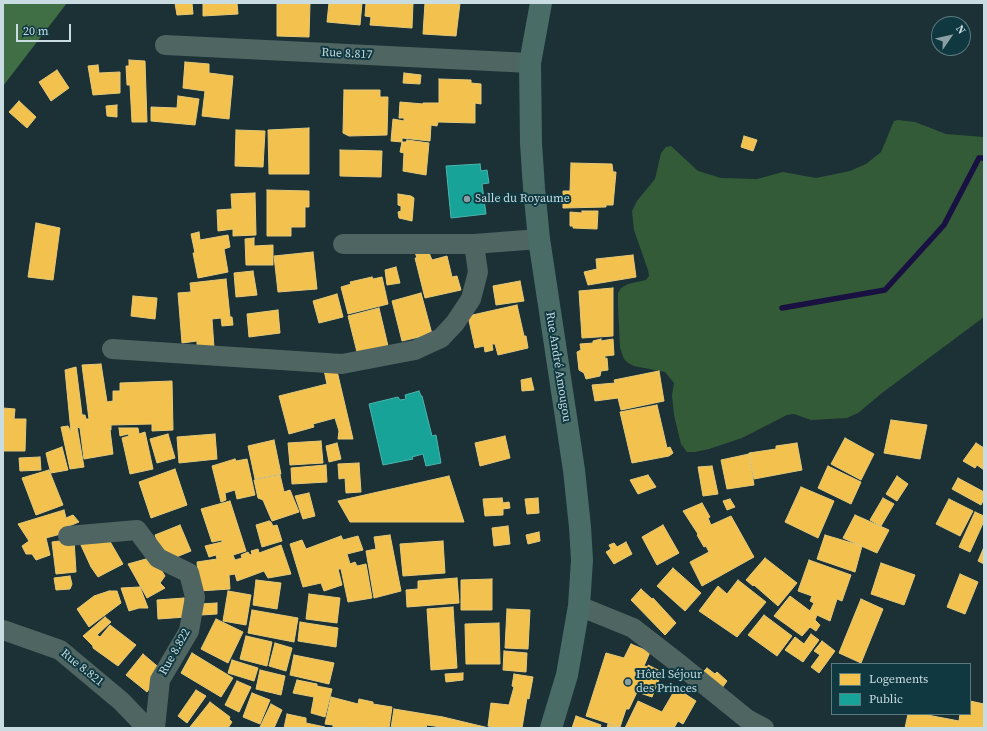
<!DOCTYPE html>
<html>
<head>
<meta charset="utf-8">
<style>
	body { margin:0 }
	#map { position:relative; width:987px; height:731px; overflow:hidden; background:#1b3135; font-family:"Source Serif 4",serif }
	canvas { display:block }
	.frame { position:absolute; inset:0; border:4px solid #c8dce1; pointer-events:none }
	.legend { position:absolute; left:831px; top:663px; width:140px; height:52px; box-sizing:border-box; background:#103840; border:1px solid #5a7a80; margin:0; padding:5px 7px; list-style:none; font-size:12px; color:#c8dce1 }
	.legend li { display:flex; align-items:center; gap:8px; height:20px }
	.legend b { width:20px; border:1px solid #5a7a80 }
	.north { position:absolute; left:931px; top:16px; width:40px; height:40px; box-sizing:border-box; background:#103840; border:1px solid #5a7a80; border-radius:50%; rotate:56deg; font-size:11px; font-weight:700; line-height:16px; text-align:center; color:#c8dce1 }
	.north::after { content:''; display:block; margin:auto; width:14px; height:18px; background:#8ba0a5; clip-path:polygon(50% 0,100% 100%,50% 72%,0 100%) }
	.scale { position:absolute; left:16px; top:24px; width:55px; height:18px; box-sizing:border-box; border:2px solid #c8dce1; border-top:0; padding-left:5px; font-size:12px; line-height:14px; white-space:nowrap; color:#c8dce1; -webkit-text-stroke:3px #103840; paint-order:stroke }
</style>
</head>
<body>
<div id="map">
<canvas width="987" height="731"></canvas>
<div class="frame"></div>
<ul class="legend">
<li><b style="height:11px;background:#f2c14e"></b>Logements</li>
<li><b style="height:11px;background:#17a398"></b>Public</li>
</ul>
<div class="north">N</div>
<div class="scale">20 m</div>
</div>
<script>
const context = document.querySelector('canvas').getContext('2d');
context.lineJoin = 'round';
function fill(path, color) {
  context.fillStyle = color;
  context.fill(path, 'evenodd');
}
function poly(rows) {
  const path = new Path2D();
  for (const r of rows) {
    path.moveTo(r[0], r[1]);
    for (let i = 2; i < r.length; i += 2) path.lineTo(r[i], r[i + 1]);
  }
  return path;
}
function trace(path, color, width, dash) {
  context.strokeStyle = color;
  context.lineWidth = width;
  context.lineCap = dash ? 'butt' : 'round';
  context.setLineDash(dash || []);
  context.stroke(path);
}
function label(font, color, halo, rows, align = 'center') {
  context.font = font + ' "Source Serif 4",serif';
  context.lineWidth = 4;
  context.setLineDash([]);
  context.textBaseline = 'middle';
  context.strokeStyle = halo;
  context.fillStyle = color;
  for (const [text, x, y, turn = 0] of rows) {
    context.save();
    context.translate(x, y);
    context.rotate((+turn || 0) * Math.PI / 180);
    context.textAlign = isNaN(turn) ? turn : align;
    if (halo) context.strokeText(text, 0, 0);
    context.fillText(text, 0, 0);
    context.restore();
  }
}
fill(poly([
	[898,120,915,122,946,134,984,137,984,317,882,393,858,413,847,418,811,420,794,414,787,415,742,438,709,449,695,452,687,452,681,444,674,415,672,395,674,383,665,372,634,366,628,363,624,359,620,348,618,305,618,293,621,288,628,284,646,280,649,276,648,270,634,230,632,211,637,201,655,179,661,153,666,147,671,146,698,171,721,178,757,179,783,172,816,178,850,171,866,164,881,152,894,121]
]), '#345b38');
fill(poly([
	[3,3,67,3,3,86]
]), '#416f45');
const homes = poly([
	[175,3,192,3,193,14,177,15,175,3],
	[203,3,237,3,238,14,203,16,203,3],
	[277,3,310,3,309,37,277,36,277,3],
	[329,3,362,3,360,25,327,22,329,3],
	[366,3,413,3,412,28,370,25,371,17,365,16,366,3],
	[425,3,460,3,456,36,423,34,425,3],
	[129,60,145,61,147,122,132,122,130,85,127,85,126,66,129,66,129,60],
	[185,62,209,64,209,73,233,76,229,119,202,116,205,91,183,88,185,62],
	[98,65,99,73,120,72,120,93,93,95,88,66,98,65],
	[57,70,69,88,51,101,39,82,57,70],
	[404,73,421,75,420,84,403,83,404,73],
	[439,79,471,80,471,83,481,84,481,104,475,103,475,123,438,122,437,126,431,125,430,141,402,138,402,142,391,141,393,119,404,121,404,118,399,118,400,102,423,104,423,103,439,103,439,79],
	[344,90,380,90,380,97,388,97,387,135,349,136,343,133,344,90],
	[178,96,199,99,195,125,151,121,151,107,177,108,178,96],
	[19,101,36,117,27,128,9,112,19,101],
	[117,105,117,117,107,116,106,106,117,105],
	[309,128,309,174,269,174,268,130,309,128],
	[236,130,265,131,263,167,235,166,236,130],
	[744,136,757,140,753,151,741,147,744,136],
	[407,140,429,143,426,175,403,171,404,153,400,152,402,142,406,142,407,140],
	[340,150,382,151,381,177,340,176,340,150],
	[571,163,612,164,613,172,616,172,613,205,606,205,606,207,563,208,563,191,570,191,571,163],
	[267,190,309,191,309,207,305,207,305,227,291,227,291,236,267,236,267,190],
	[255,193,256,235,233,236,233,229,218,231,217,210,232,209,231,194,255,193],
	[398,194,411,196,414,198,412,221,399,218,398,212,401,211,401,206,398,205,398,194],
	[582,211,598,211,597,229,573,228,573,226,570,226,570,212,582,213,582,211],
	[36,223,60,228,53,280,28,277,36,223],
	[199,232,200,240,228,235,230,247,224,249,228,272,198,278,193,253,195,253,191,234,199,232],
	[254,238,254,246,273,245,273,265,246,265,245,239,254,238],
	[427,248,432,260,447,256,452,277,457,276,461,290,425,298,415,258,417,258,415,252,427,248],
	[313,252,317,289,278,292,274,256,313,252],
	[633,255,636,277,588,285,584,272,597,269,596,259,633,255],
	[396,267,400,283,387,285,385,270,396,267],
	[253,271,257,295,236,297,234,273,253,271],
	[372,277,373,279,382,277,388,304,348,314,341,287,351,284,350,282,372,277],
	[226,279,230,317,232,317,233,325,222,326,221,318,212,319,214,348,197,349,197,341,182,343,178,293,191,292,190,283,226,279],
	[520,281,524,301,496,305,493,286,520,281],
	[613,288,613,336,582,338,579,291,613,288],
	[421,293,432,334,402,341,392,301,421,293],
	[337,294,343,317,319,323,313,301,337,294],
	[133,296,157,298,155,319,131,316,133,296],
	[517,305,524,336,526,336,528,348,498,355,495,344,492,344,493,350,485,352,484,346,475,348,468,316,517,305],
	[379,308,388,346,357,352,348,316,379,308],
	[278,310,280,333,249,337,247,314,278,310],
	[601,339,601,341,613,339,614,355,605,356,605,359,607,358,608,370,601,371,600,376,586,379,584,373,579,370,577,352,581,350,580,344,593,343,593,341,601,339],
	[101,364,107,402,113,401,113,391,120,391,120,383,172,381,173,430,152,431,152,424,111,425,111,430,110,430,113,454,84,459,80,428,77,427,84,467,70,469,61,427,68,426,71,432,65,370,76,367,82,415,85,415,86,419,89,419,82,365,101,364],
	[324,370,337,371,353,439,338,439,339,431,335,418,313,424,314,427,289,434,279,396,327,384,324,370],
	[659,371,664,401,621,410,618,398,595,401,592,385,615,383,614,380,659,371],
	[531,378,534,390,522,391,521,380,531,378],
	[657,405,667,448,670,447,673,453,669,456,632,463,620,412,657,405],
	[3,408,15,409,14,419,26,419,25,451,3,451,3,408],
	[891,420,927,425,920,459,884,453,891,420],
	[119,428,138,428,139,434,145,432,153,469,130,474,122,438,129,436,128,434,120,436,119,428],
	[168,434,175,458,157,463,150,439,168,434],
	[215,434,217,459,179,463,177,437,215,434],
	[505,436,510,458,480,466,475,443,505,436],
	[845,438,874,454,861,480,831,464,845,438],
	[274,440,281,474,255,479,248,446,274,440],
	[321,441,323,463,290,465,288,443,321,441],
	[337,443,341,459,329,462,326,446,337,443],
	[797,443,802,470,754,479,749,453,776,449,776,446,797,443],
	[976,443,984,448,984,470,977,465,975,468,963,461,976,443],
	[62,447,68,470,51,473,48,462,46,453,62,447],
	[749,454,754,485,727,489,721,460,749,454],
	[40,457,41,470,20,471,19,458,40,457],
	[235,459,236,461,247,459,255,495,237,499,235,490,225,493,226,500,221,502,212,466,235,459],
	[359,463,361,492,346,493,345,478,339,479,338,464,359,463],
	[326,465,327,482,292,484,291,468,326,465],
	[712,466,718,494,703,496,698,467,712,466],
	[828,466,861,482,851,504,818,488,828,466],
	[175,469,187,505,151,518,139,482,175,469],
	[49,470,63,505,36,515,22,478,49,470],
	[280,475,284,492,290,490,299,512,272,521,263,500,258,498,254,480,280,475],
	[648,475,656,487,638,494,630,480,648,475],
	[449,476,464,522,350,522,338,501,449,476],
	[897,476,908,484,897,501,886,494,897,476],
	[958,478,984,492,984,499,981,505,952,489,958,478],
	[801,487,834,501,818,538,785,522,801,487],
	[309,493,315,516,303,519,295,496,309,493],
	[502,498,503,503,509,502,510,508,503,509,503,515,485,516,483,499,502,498],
	[538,498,539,513,527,514,525,499,538,498],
	[883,498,894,504,881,526,870,520,883,498],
	[730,499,735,507,727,510,723,501,730,499],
	[949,499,973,511,960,536,936,524,949,499],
	[230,501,246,551,233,555,235,560,242,558,241,555,248,552,250,555,252,554,251,551,258,549,259,553,281,545,291,574,268,578,264,571,237,581,235,574,229,575,230,589,199,591,197,562,217,559,216,555,209,557,205,546,222,542,222,540,212,542,201,509,230,501],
	[702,503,710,517,708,518,711,525,731,516,754,557,702,586,690,562,709,552,706,546,704,547,697,535,698,534,683,511,702,503],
	[64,510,66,518,73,515,79,522,69,526,68,532,46,538,50,555,36,560,32,554,26,554,22,546,29,541,18,524,64,510],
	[975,512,984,516,984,521,970,552,959,547,975,512],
	[855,515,889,530,877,553,843,538,855,515],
	[269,521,271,522,273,526,277,525,282,541,262,547,256,525,269,521],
	[180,525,191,551,169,560,162,554,155,535,180,525],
	[663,525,679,553,657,565,642,537,663,525],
	[508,526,510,544,494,546,492,528,508,526],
	[539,532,540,541,528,544,526,535,539,532],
	[390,535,401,591,374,598,366,551,376,549,374,537,390,535],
	[825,535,862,546,855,572,817,559,825,535],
	[341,536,343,540,358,536,363,550,347,554,350,564,355,562,357,566,366,564,372,598,348,602,341,569,338,569,342,585,324,591,321,583,303,587,290,544,302,540,306,549,341,536],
	[108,538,123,564,98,577,91,567,80,543,108,538],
	[74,539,76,572,56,574,52,542,74,539],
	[443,541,445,573,403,576,400,544,443,541],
	[626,542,632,554,614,564,606,552,611,549,609,545,614,543,617,547,626,542],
	[984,547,984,564,978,561,984,547],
	[153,557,165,576,160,583,165,588,147,598,128,564,153,557],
	[765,558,797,583,778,606,754,585,753,586,746,580,765,558],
	[809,560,851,575,842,601,837,599,830,621,817,615,815,620,820,625,816,631,810,627,802,636,774,616,790,596,810,611,814,603,810,601,812,596,798,591,809,560],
	[881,563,915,575,904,605,871,594,881,563],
	[673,568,701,593,685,611,657,586,673,568],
	[960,574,978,582,965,614,947,607,960,574],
	[70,576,72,584,70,589,56,590,54,578,70,576],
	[457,578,459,603,407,607,406,590,418,589,418,581,457,578],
	[492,579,492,610,461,610,461,580,492,579],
	[256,580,281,583,277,609,253,605,256,580],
	[738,580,766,602,737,637,699,611,718,586,727,594,738,580],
	[140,587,148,608,139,608,129,611,121,588,140,587],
	[641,589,652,599,653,598,676,623,665,635,631,600,641,589],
	[109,591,117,591,121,603,89,627,77,609,94,596,109,591],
	[228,591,251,595,246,625,223,621,228,591],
	[309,594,340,598,337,623,306,619,309,594],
	[184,598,186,617,158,619,157,600,184,598],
	[861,599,883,609,861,663,839,653,861,599],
	[217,603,217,614,201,615,200,604,217,603],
	[453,607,457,668,431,670,427,609,453,607],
	[507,609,530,610,528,649,505,648,507,609],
	[252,610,298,618,294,642,248,633,252,610],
	[764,615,792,636,777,656,748,635,764,615],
	[105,617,111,622,97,635,100,637,110,625,136,645,118,666,93,648,93,646,83,636,105,617],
	[216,619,243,632,228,663,201,649,216,619],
	[300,622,338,628,336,647,298,641,300,622],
	[499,623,500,664,466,664,465,624,499,623],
	[811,634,819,640,803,662,785,650,795,637,804,644,811,634],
	[246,636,272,642,267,666,240,659,246,636],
	[822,641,835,651,819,673,811,667,820,655,814,651,822,641],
	[275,643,292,648,286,671,269,666,275,643],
	[631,644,650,652,644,666,648,667,648,665,662,672,652,697,637,692,629,709,626,709,620,727,586,716,606,653,624,658,631,644],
	[504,651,527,653,526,672,503,670,504,651],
	[192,653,233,678,221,697,181,673,192,653],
	[143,654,163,671,147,692,126,675,143,654],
	[294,655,334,663,329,684,290,675,294,655],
	[232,660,258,668,254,681,228,673,232,660],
	[707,668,715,674,717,672,727,681,722,688,700,675,707,668],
	[260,670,285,676,281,695,256,689,260,670],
	[463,673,463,680,446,682,445,674,463,673],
	[514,674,533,677,529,699,527,698,522,728,496,728,488,726,491,703,509,705,514,687,512,686,514,674],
	[297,680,317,684,317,686,332,689,325,717,311,713,314,697,293,693,297,680],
	[237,681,251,687,239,712,225,705,237,681],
	[676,688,696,701,683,724,678,721,674,728,625,728,638,701,662,712,676,688],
	[196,690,206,696,187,723,178,716,196,690],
	[252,693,270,700,260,724,243,717,252,693],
	[331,697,358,704,359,699,373,702,373,704,392,707,389,728,354,727,354,728,333,728,333,725,325,724,331,697],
	[970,701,984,704,984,728,905,728,908,714,922,714,959,721,960,714,970,714,970,701],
	[210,702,230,717,229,719,232,722,228,728,191,728,190,727,210,702],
	[271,704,282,710,274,728,262,728,260,727,271,704],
	[394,709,443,717,489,728,441,728,441,727,427,725,426,728,391,728,394,709],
	[287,714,306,718,306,723,325,727,325,728,284,728,287,714],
	[576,716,601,725,600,728,572,728,576,716],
	[608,724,622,728,607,728,608,724]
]);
fill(homes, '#f2c14e');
trace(homes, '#e5c97a', 1);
const public = poly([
	[480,164,481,171,487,170,489,183,482,184,486,214,451,218,446,166,480,164],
	[419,391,421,396,422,396,432,436,436,435,441,463,426,466,423,454,412,457,413,459,383,465,369,404,398,397,400,400,406,399,405,395,419,391]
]);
fill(public, '#17a398');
trace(public, '#4cb4ae', 1);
trace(poly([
	[782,308,885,290,944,225,979,158,984,158]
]), '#181141', 5.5);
trace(poly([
	[165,45,530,63],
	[343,244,474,244,539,239],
	[112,349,342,364,415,350,441,338,455,323,471,299,478,272,474,244],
	[68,536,137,530,158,558,189,573,195,597,189,631,160,680,155,728],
	[579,606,633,628,678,663,747,719,764,728],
	[3,630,60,650,121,701,147,728]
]), '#4e6562', 20);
trace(poly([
	[541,3,530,63,531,143,534,188,539,239,574,470,580,527,582,560,579,606,567,675,551,728]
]), '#496c67', 22);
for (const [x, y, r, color] of [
	[467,199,4,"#8ba0a5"],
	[628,682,4,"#8ba0a5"]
]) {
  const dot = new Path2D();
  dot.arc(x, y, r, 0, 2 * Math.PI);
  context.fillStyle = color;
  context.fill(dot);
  trace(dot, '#103840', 1.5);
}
label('12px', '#c8dce1', '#103840', [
	["Rue 8.817",347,54,3],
	["Rue André Amougou",558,367,81],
	["Rue 8.822",175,652,-61],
	["Rue 8.821",82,668,39]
]);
label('12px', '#c8dce1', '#103840', [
	["Salle du Royaume",475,199],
	["Hôtel Séjour",636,675],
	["des Princes",636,689]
], 'left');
</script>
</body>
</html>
